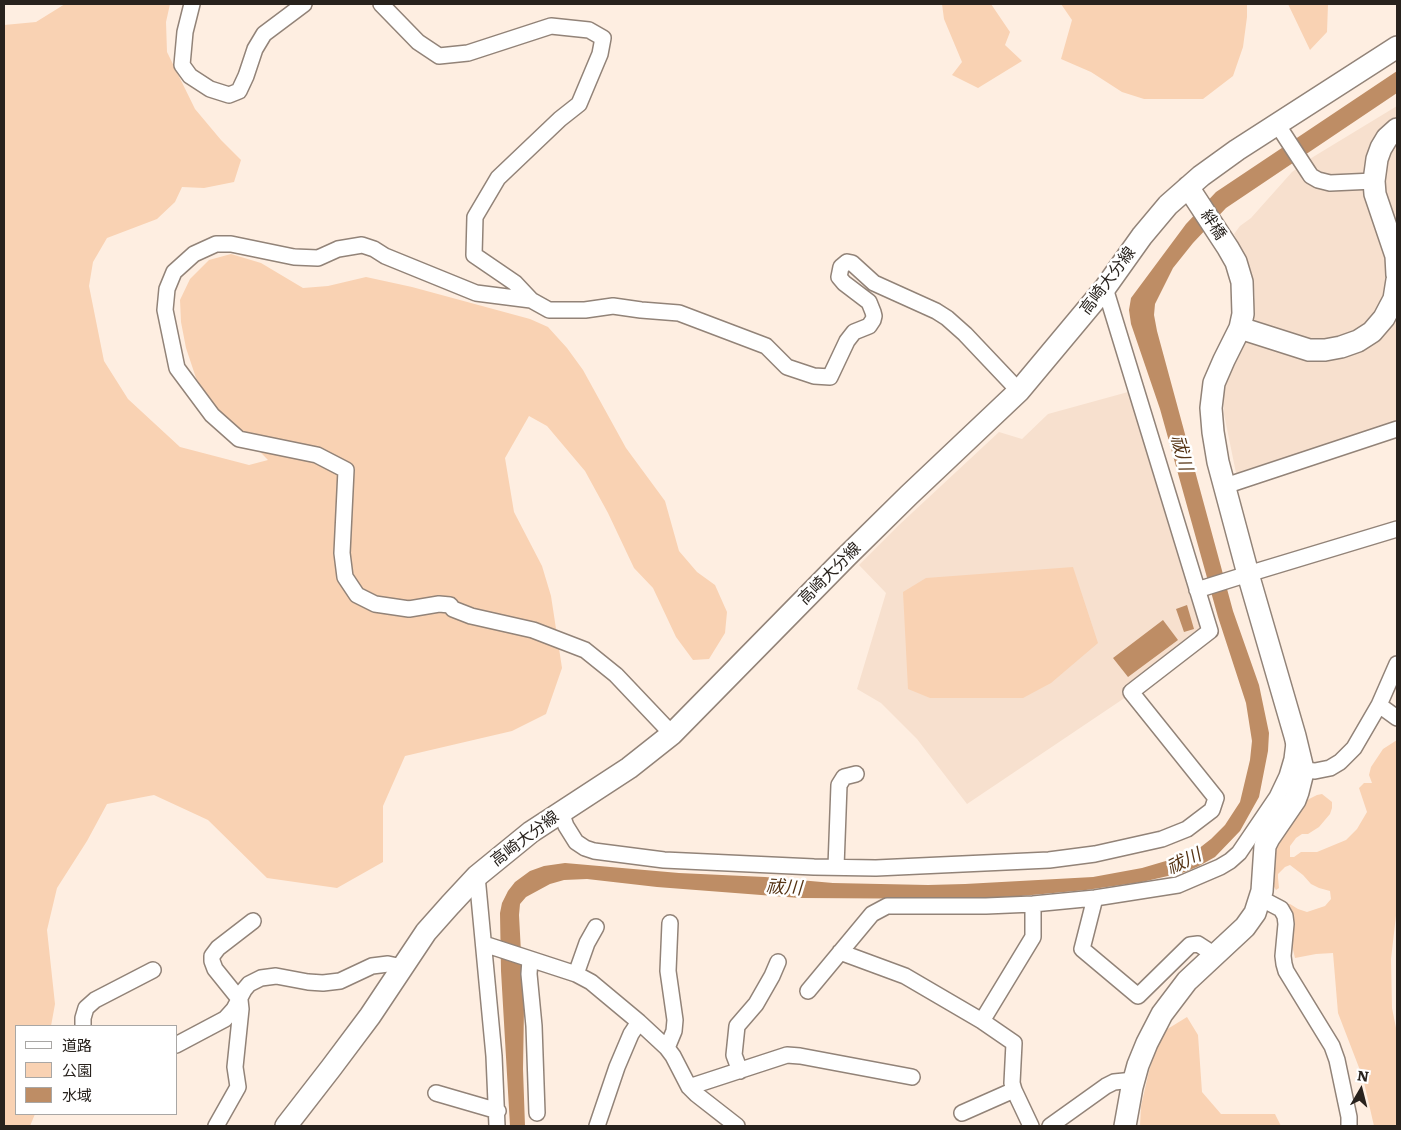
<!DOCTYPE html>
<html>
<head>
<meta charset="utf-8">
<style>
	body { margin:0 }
	#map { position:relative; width:1401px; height:1130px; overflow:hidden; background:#feeee1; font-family:Literata,"Noto Sans JP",serif }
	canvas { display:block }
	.frame { position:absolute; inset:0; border:5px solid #28221d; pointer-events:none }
	.legend { position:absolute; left:15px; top:1025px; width:162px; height:90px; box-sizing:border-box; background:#fff; border:1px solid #a9a7a5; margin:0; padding:6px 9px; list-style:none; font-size:15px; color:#28221d }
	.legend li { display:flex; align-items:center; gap:10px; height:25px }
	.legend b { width:25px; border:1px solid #a9a7a5 }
	.north { position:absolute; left:1336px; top:1065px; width:50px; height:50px; -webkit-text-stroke:4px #fff; paint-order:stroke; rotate:8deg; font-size:14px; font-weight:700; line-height:20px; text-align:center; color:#28221d }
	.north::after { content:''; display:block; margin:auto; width:18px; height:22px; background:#28221d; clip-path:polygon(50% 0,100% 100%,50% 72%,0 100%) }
</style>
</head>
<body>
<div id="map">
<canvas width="1401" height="1130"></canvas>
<div class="frame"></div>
<ul class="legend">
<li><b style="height:6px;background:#fff"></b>道路</li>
<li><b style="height:14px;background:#f9d2b3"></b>公園</li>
<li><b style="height:14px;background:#be8d65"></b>水域</li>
</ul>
<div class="north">N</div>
</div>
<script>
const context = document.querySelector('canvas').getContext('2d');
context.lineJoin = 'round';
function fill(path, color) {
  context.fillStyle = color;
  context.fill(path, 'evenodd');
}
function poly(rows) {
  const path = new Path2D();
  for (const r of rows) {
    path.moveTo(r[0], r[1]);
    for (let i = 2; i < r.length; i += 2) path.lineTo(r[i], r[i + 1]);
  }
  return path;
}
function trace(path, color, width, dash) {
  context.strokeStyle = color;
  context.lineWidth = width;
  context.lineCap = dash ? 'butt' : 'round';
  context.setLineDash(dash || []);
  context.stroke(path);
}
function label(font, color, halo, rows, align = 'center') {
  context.font = font + ' Literata,"Noto Sans JP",serif';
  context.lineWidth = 5;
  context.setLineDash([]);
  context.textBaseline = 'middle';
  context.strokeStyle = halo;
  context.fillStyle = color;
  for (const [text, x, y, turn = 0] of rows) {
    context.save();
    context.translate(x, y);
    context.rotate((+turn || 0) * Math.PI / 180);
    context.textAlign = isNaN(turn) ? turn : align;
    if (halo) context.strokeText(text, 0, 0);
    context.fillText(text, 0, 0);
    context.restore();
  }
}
fill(poly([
	[1397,106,1397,421,1236,473,1224,414,1224,393,1229,373,1251,322,1255,297,1253,280,1248,265,1234,234,1240,226,1251,218,1292,172,1313,157],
	[1128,392,1191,600,1202,629,1123,687,1129,695,967,804,917,739,881,703,857,689,886,593,859,565,899,525,999,432,1022,439,1048,414]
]), '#f7e0ce');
fill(poly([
	[65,4,170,4,166,22,167,52,195,109,221,140,241,160,234,182,204,188,182,187,175,202,157,219,107,238,93,262,89,286,104,361,128,399,180,447,249,465,268,460,213,404,196,378,186,348,181,322,180,300,190,279,209,260,231,254,261,263,303,288,328,286,366,277,412,287,530,319,548,327,567,348,583,370,626,448,665,501,679,551,697,572,715,585,727,612,725,633,709,659,693,660,676,637,653,588,634,568,608,513,585,471,547,426,529,416,505,458,514,512,542,566,551,596,562,668,546,714,512,731,405,756,383,806,383,862,337,888,267,878,208,820,154,795,107,804,87,841,57,888,47,930,55,1004,51,1026,16,1026,16,1114,35,1114,30,1126,4,1126,4,25,36,22],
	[942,4,991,4,1010,32,1005,45,1022,61,978,88,952,75,962,62,944,19],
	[1061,4,1247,4,1247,17,1243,47,1233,76,1203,99,1144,99,1122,92,1091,72,1061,59,1072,20],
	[1288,4,1328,4,1327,32,1310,50],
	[1073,567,1098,643,1051,683,1023,698,930,698,908,689,903,592,926,578],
	[1397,740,1397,907,1391,959,1392,1008,1397,1033,1397,1126,1374,1126,1363,1078,1338,1013,1333,953,1316,954,1295,958,1282,903,1290,904,1298,909,1307,912,1325,906,1331,899,1330,891,1319,888,1311,884,1303,875,1290,865,1285,867,1278,874,1278,878,1279,888,1276,890,1271,882,1274,843,1282,823,1307,800,1317,795,1322,794,1332,802,1332,808,1330,814,1319,827,1308,834,1302,834,1296,838,1290,846,1290,857,1294,857,1301,852,1317,852,1346,840,1357,829,1367,812,1359,788,1364,783,1372,783,1369,775,1371,767,1383,749],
	[1187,1017,1198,1035,1202,1092,1221,1114,1275,1114,1281,1126,1140,1126,1141,1106,1149,1071,1161,1033]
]), '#f9d2b3');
fill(poly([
	[1397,71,1397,93,1226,208,1193,243,1173,268,1155,304,1154,315,1157,331,1233,611,1259,685,1269,733,1268,751,1259,797,1240,831,1215,857,1199,866,1185,872,1142,882,1086,890,1021,896,967,899,800,898,657,887,587,879,564,880,550,884,526,897,520,904,519,915,524,1009,523,1069,525,1126,510,1126,501,971,500,913,502,903,508,891,515,882,530,871,544,866,565,863,679,873,765,877,833,883,928,885,965,884,1093,877,1142,868,1193,853,1211,839,1225,825,1240,802,1250,760,1252,741,1246,703,1218,617,1160,409,1131,324,1129,310,1131,298,1186,224,1216,192],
	[1187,605,1194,629,1184,632,1176,609],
	[1163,620,1178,640,1128,677,1113,658]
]), '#be8d65');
const street = poly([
	[192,4,185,32,182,65,190,76,210,89,229,95,239,91,246,76,255,49,264,34,304,4],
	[381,4,418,42,439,56,468,53,551,26,589,30,603,38,600,54,579,104,560,119,498,178,475,217,474,255,515,283,531,300,549,310,585,310,613,306,641,310,679,313,766,346,787,367,814,376,830,377,847,341,854,332,869,326,873,320,874,316,873,312,869,302,844,283,839,277,841,267,847,262,852,263,874,283,936,311,947,318,965,334,1019,391],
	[1277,124,1307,170,1311,176,1318,180,1330,183,1374,181],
	[531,300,476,293,385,256,374,249,362,245,338,249,318,258,294,257,231,244,216,244,194,254,174,272,167,289,165,310,177,368,212,415,239,439,317,455,346,470,342,553,345,577,357,595,375,604,409,609,439,604,450,605,453,609,471,616,533,630,585,650,616,675,672,734],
	[1225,486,1397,429],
	[1197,590,1248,574,1397,529],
	[1379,705,1397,718],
	[1302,770,1315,771,1330,768,1340,762,1354,748,1379,705,1397,664],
	[561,812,566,826,576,842,585,848,594,851,664,860,814,867,876,868,1049,860,1095,854,1162,839,1187,829,1212,810,1216,798,1131,692,1210,631,1105,288],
	[836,867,839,785,844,777,856,774],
	[477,876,494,1056,497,1126],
	[1095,898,1082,949,1138,996,1190,945,1198,944,1215,955],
	[1260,898,1281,909,1285,916,1286,924,1283,956,1284,964,1286,971,1332,1046,1337,1060,1349,1117,1349,1126],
	[484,944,576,974,591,982,639,1022,667,1048,673,1056,689,1087,696,1094,737,1126],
	[840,952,905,976,982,1021,1014,1043,1012,1083,1014,1090,1031,1126],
	[530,959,529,974,534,1026,537,1113],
	[576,974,587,943,596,927],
	[808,991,872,914,887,906,986,906,1033,904,1095,898,1178,885,1220,867,1230,861,1239,853,1277,797,1287,776,1292,759,1294,743],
	[982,1021,1033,937,1033,904],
	[83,1026,83,1018,86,1008,95,1000,153,970],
	[176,1045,225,1019,234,1009,244,990,249,984,261,978,276,976,308,982,323,983,340,981,372,966,388,964,402,967],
	[667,1048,674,1031,675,1020,668,971,670,923],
	[740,1071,734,1055,737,1026,756,1004,772,976,778,962],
	[689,1087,787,1055,800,1056,912,1077],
	[436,1093,498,1111],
	[962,1113,1014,1090],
	[216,1126,238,1087,235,1067,241,1009,240,1000,215,969,212,961,212,956,218,948,253,921],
	[597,1126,617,1067,631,1034,639,1022],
	[1050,1126,1106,1086,1114,1082,1134,1080]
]);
const secondary = poly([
	[1397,129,1387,138,1381,148,1377,159,1374,181,1375,194,1396,256,1397,275],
	[1240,328,1309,350,1325,350,1341,347,1358,341,1372,332,1384,318,1394,299,1397,280],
	[286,1126,331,1068,370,1016,426,932,450,905,477,876,531,832,629,768,672,734,847,556,909,495,1019,391,1105,288,1142,236,1168,205,1201,176,1237,150,1397,47],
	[1125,1126,1132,1087,1138,1065,1147,1043,1162,1014,1187,981,1245,927,1255,913,1262,891,1265,846,1269,838,1295,800,1298,792,1302,776,1302,765,1295,736,1248,574,1218,462,1213,432,1211,408,1214,383,1224,360,1240,328,1243,314,1242,282,1236,262,1228,248,1188,187]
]);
trace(street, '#928378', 18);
trace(secondary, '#928378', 24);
trace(street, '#fff', 15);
trace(secondary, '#fff', 21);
label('16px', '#28221d', '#fff', [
	["絆橋",1213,225,57],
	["高崎大分線",1108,281,-53],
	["高崎大分線",830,574,-45],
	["高崎大分線",525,839,-37]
]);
label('italic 18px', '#563415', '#fff', [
	["祓川",1181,453,75],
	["祓川",1184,862,-26],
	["祓川",784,888,3]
]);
</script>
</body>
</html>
